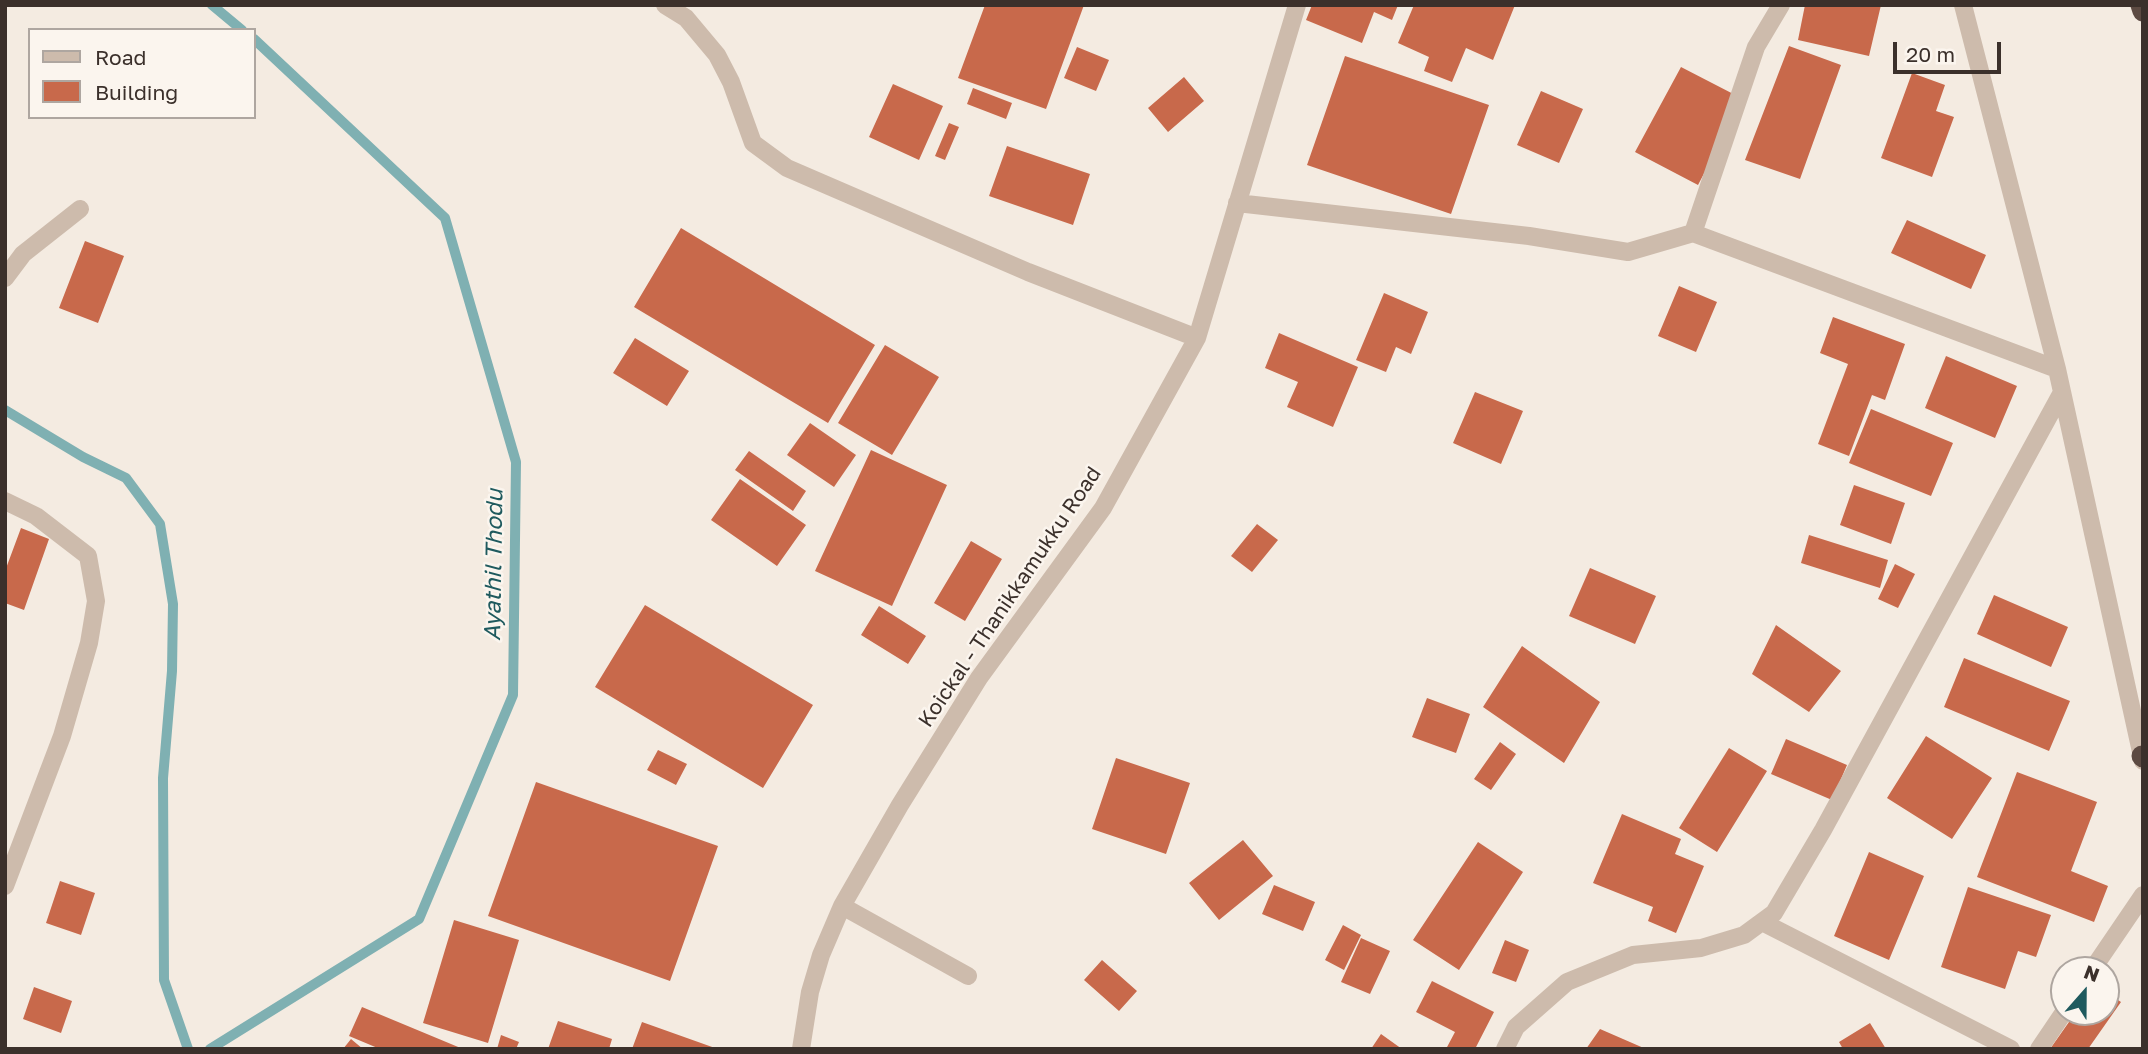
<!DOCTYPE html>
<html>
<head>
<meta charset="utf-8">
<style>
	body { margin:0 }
	#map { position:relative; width:2148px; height:1054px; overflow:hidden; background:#f4ebe1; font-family:"Golos Text",sans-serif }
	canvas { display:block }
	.frame { position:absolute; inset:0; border:7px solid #3b302b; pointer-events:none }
	.legend { position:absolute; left:28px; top:28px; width:228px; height:91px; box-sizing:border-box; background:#fbf5ee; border:2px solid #aea6a0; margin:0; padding:9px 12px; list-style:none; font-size:21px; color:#3b302b }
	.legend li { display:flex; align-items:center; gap:14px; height:35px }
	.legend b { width:35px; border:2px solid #aea6a0 }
	.north { position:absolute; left:2050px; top:956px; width:70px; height:70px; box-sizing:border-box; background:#fbf5ee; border:2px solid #aea6a0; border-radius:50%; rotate:21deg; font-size:19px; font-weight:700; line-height:28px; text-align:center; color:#3b302b }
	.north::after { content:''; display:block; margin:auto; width:24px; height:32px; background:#1f5a5e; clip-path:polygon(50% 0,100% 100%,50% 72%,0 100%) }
	.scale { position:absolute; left:1893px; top:42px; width:108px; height:32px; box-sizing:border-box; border:4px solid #3b302b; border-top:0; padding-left:9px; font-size:21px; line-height:24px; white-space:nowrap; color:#3b302b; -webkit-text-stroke:5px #fbf5ee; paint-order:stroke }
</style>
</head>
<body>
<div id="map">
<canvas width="2148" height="1054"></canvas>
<div class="frame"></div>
<ul class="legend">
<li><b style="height:9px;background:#cdbbac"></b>Road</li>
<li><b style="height:19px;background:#c8694b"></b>Building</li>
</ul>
<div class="north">N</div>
<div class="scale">20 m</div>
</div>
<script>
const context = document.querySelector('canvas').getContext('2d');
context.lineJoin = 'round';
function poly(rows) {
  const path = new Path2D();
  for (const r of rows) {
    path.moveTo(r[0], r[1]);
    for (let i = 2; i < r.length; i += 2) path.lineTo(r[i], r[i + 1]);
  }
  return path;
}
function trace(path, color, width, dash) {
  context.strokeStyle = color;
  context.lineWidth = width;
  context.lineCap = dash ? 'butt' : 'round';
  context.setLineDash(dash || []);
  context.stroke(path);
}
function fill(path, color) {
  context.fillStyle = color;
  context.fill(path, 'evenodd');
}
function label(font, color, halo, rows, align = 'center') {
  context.font = font + ' "Golos Text",sans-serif';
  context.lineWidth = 5;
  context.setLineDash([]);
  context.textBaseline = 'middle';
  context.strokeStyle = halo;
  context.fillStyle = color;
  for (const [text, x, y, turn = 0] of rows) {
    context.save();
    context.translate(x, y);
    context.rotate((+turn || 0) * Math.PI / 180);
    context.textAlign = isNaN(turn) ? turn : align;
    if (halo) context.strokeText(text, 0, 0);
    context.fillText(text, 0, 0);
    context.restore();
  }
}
trace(poly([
	[212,5,242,30],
	[5,410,83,457,126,478,160,524,173,604,172,671,163,778,164,980,188,1049],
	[210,1049,419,919,513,695,516,462,445,218,254,39]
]), '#7fb0b2', 10);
fill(poly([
	[985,5,1084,5,1046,109,958,78],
	[1312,5,1398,5,1392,20,1374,12,1362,43,1306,20],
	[1414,5,1515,5,1493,60,1466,48,1452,82,1424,71,1429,57,1398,43],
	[1805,5,1881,5,1869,56,1798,40],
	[1789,46,1841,65,1800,179,1745,160],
	[1077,47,1109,60,1096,91,1064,78],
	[1345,56,1489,105,1451,214,1307,165],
	[1681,67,1743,99,1698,185,1635,152],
	[1912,73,1945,85,1936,111,1954,117,1932,177,1881,158],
	[1184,77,1204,101,1168,132,1148,108],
	[893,84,943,106,919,160,869,137],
	[973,88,1012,103,1006,119,967,104],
	[1541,91,1583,109,1559,163,1517,145],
	[949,123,959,127,945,160,935,156],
	[1007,146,1090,174,1073,225,989,196],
	[1907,220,1986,255,1971,289,1891,253],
	[681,228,875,345,828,423,634,307],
	[85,241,124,256,98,323,59,308],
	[1679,286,1717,302,1696,352,1658,336],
	[1384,293,1428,312,1411,354,1396,347,1386,372,1356,360],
	[1833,317,1905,344,1885,400,1872,395,1849,456,1818,444,1848,364,1820,353],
	[1279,333,1358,367,1333,427,1287,407,1298,382,1265,368],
	[635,338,689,371,667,406,613,373],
	[885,345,939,377,892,455,838,423],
	[1946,356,2017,386,1995,438,1925,408],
	[1475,392,1523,411,1501,464,1453,443],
	[1871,409,1953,443,1931,496,1849,463],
	[810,423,856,455,834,487,787,455],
	[871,450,947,485,892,606,815,571],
	[749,451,806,491,793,511,735,470],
	[740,479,806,525,777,566,711,520],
	[1854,485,1905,503,1891,544,1840,525],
	[1257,524,1278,540,1252,572,1231,556],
	[21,528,49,539,24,610,5,603,5,571],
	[1809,535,1888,560,1880,588,1801,563],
	[971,541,1002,559,965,621,934,603],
	[1895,564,1915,574,1898,608,1878,599],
	[1590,568,1656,596,1635,644,1569,616],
	[1994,595,2068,627,2051,667,1977,634],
	[645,605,813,705,763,788,595,687],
	[879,606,926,636,908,664,861,635],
	[1776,625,1841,671,1809,712,1752,674],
	[1522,646,1600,702,1564,763,1483,707],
	[1964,658,2070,701,2049,751,1944,707],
	[1427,698,1470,714,1456,753,1412,737],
	[1926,736,1992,778,1952,839,1887,798],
	[1786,739,1847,765,1832,800,1771,774],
	[1500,742,1516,754,1491,790,1474,779],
	[1729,748,1767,771,1717,852,1679,828],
	[658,750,687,764,676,785,647,770],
	[1116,758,1190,783,1166,854,1092,829],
	[2017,772,2097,802,2071,871,2108,886,2094,922,1977,877],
	[536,782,718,846,670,981,488,916],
	[1622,814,1681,839,1675,854,1704,866,1676,933,1648,921,1653,907,1593,883],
	[1243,840,1273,876,1219,920,1189,883],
	[1478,842,1523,872,1459,970,1413,940],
	[1869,852,1924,876,1889,960,1834,936],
	[60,881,95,893,81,935,46,923],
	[1274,885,1315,902,1303,931,1262,914],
	[1968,887,2051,915,2036,957,2018,951,2005,989,1941,967],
	[454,920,519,940,488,1043,423,1023],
	[1343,925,1361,935,1344,970,1325,960],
	[1361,938,1390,951,1370,994,1341,982],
	[1505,940,1529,950,1516,982,1492,973],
	[1102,960,1137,991,1119,1011,1084,980],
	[1432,981,1494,1012,1475,1049,1446,1049,1455,1032,1416,1012],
	[34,987,72,1001,61,1033,23,1019],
	[2106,992,2121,1002,2088,1049,2050,1049,2076,1012,2106,1012],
	[362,1007,463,1049,380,1049,349,1036],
	[558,1021,612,1039,609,1049,548,1049],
	[642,1022,715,1048,715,1049,632,1049],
	[1870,1023,1886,1049,1843,1049,1839,1042],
	[1600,1029,1646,1049,1586,1049],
	[1381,1034,1402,1049,1371,1049],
	[501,1035,519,1042,516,1049,497,1049],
	[351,1039,363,1049,343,1049]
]), '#c8694b');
trace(poly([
	[665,5,686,18,717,55,731,82,753,143,787,168,1028,272,1197,338],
	[1963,5,2057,369,2143,761],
	[1237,203,1529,236,1628,252,1693,233,2057,369],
	[1693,233,1756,47,1781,5],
	[5,278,23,254,80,209],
	[5,501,36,516,88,556,96,601,89,643,62,736,5,886],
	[842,906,968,976],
	[1762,922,2011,1049],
	[2092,970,2143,895],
	[801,1049,810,992,821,955,842,906,900,805,979,678,1103,508,1197,338,1297,5],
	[1505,1049,1516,1027,1567,982,1633,955,1701,948,1744,935,1774,913,1823,830,2061,394],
	[2039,1049,2064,1012]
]), '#cdbbac', 18);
trace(poly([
	[2141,5,2143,11],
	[2142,756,2143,757]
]), '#5c4a42', 21);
label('21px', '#3b302b', '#fbf5ee', [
	["Koickal - Thanikkamukku Road",1010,597,-56]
]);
label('italic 23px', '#1f5a5e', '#fbf5ee', [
	["Ayathil Thodu",494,565,-89]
]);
</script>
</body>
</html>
